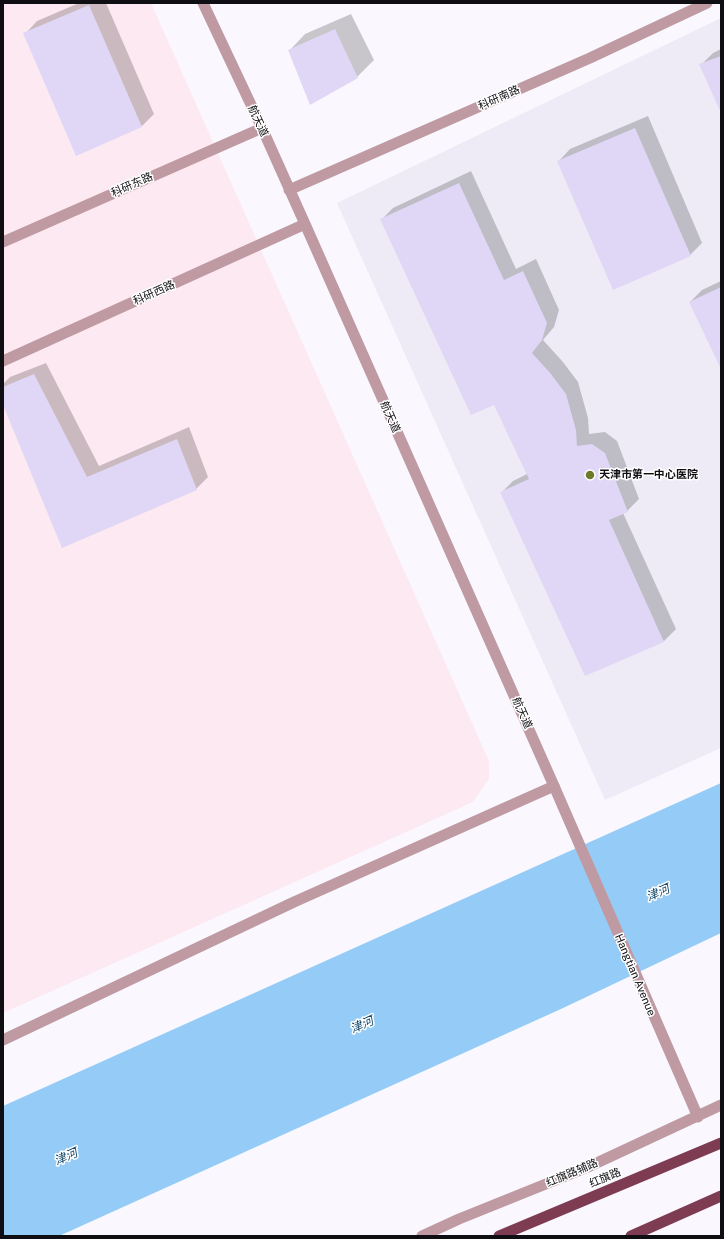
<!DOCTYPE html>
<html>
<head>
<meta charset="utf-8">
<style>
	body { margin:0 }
	#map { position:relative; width:724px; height:1239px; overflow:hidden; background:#faf8fe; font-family:"Public Sans",sans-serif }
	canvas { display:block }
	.frame { position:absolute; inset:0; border:4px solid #0f0e12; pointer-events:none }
</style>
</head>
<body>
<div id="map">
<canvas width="724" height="1239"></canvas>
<div class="frame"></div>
</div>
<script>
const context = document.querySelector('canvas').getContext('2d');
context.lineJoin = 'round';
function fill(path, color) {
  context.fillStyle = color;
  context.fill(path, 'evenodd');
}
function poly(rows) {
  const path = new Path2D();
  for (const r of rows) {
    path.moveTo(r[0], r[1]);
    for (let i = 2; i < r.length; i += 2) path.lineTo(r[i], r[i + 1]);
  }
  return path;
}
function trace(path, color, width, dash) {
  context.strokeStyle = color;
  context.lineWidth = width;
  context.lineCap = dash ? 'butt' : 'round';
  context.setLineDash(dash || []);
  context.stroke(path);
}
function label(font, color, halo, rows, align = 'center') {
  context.font = font + ' "Public Sans","Noto Sans SC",sans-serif';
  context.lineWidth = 3;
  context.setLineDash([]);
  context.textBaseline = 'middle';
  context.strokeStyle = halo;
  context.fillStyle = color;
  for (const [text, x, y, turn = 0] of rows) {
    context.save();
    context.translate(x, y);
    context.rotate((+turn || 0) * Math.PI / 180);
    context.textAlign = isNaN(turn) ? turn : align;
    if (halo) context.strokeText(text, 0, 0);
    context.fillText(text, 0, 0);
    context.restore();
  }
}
fill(poly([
	[3,3,151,3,489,761,489,779,473,802,3,1013]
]), '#fde9f1');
fill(poly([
	[721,18,721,748,605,800,337,203]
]), '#eeebf7');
fill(poly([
	[721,783,721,933,561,1009,59,1236,3,1236,3,1106]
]), '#95ccf7');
fill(poly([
	[79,3,106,3,154,114,142,126,25,34,37,21],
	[351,14,374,60,357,77,289,51,305,34],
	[721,49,721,111,701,65,713,53],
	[648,116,702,243,690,255,558,162,570,149],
	[471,171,516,269,536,259,559,310,554,327,543,340,563,362,578,382,588,418,589,434,605,432,617,441,639,499,627,511,623,513,676,629,664,641,501,493,513,481,527,474,494,403,381,220,393,208],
	[721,281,721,367,690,302,702,290],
	[46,363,99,466,189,427,208,477,196,489,63,547,3,402,3,384,10,377]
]), '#0003');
fill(poly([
	[89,5,142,127,76,156,23,33],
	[335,29,358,78,310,105,288,50],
	[721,56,721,113,699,64],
	[635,128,691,256,613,290,557,161],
	[459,183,504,280,523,271,547,323,542,340,532,353,551,374,566,394,576,430,577,446,592,444,605,453,628,512,609,520,664,642,585,676,500,492,529,479,494,405,471,415,380,219],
	[721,287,721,369,689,302],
	[34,374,87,477,177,439,197,490,62,548,3,405,3,387]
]), '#dfd7f5');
trace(poly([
	[3,1040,294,902,554,786]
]), '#bf9aa3', 11);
trace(poly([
	[203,3,262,128,305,224,554,786,698,1117],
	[289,190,590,58,707,3],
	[3,242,262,128],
	[3,361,305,224],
	[422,1236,459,1219,588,1167,721,1105]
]), '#bf9aa3', 11);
trace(poly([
	[499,1236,721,1143],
	[631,1236,721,1196]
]), '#7e3c52', 11);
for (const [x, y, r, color] of [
	[590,475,5,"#6d7b29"]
]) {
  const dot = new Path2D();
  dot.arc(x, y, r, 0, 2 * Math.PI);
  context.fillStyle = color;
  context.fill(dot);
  trace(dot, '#fff', 1.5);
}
label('11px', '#0f0e12', '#fff', [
	["科研南路",499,98,-24],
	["航天道",258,121,65],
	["科研东路",132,185,-24],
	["科研西路",154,293,-24],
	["航天道",390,417,66],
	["航天道",522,713,66],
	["Hangtian Avenue",635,975,67],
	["红旗路辅路",572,1173,-23],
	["红旗路",605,1178,-23]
]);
label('bold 11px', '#0f0e12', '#fff', [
	["天津市第一中心医院",599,475]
], 'left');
label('italic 12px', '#12476a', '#fff', [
	["津河",658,893,-24],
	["津河",362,1025,-24],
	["津河",66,1157,-24]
]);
</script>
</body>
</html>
